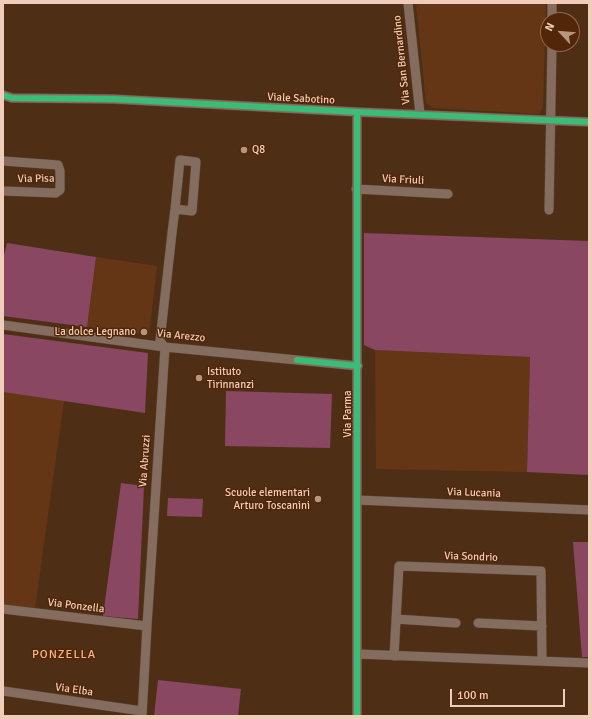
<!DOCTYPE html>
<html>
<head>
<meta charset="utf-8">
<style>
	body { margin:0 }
	#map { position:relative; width:592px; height:719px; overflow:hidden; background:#4e2f16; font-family:Signika,sans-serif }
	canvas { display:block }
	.frame { position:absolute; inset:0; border:4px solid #f0cdba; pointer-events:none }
	.north { position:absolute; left:540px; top:12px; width:40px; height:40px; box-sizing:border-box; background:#522608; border:1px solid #91694f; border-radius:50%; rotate:296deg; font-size:11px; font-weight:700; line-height:16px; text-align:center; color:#f0cdba }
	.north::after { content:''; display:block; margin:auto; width:14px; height:18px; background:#b79681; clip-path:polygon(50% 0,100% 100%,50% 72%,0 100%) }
	.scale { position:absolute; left:450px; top:689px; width:115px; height:18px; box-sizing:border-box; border:2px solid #f0cdba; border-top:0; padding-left:5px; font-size:12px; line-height:14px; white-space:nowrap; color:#f0cdba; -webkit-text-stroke:3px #522608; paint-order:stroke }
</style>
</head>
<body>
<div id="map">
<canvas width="592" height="719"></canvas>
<div class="frame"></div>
<div class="north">N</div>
<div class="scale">100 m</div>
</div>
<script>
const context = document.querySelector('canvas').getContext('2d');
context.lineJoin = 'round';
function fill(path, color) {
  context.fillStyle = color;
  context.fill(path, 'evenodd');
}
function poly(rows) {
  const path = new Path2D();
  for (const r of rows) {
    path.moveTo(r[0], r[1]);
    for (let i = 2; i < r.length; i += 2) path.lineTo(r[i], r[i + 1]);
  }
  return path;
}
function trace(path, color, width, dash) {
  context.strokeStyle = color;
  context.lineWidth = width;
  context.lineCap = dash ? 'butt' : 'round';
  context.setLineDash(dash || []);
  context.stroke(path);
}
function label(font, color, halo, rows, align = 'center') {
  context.font = font + ' Signika,sans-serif';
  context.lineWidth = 3;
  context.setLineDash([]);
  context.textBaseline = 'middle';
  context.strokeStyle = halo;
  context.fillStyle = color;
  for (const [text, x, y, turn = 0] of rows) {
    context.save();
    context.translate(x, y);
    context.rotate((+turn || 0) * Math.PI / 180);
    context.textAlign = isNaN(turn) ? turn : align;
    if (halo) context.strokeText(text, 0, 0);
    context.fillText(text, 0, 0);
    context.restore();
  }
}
fill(poly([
	[416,3,546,3,543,107,539,114,434,108,426,103],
	[96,257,157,266,149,335,87,327],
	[375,350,530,357,527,472,376,469],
	[3,392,64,401,35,608,3,606]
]), '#653616');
fill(poly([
	[364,233,589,241,589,475,527,472,530,357,375,350,364,345],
	[7,243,96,257,87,327,3,316,3,259],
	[3,334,148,353,145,413,3,392],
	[226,391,332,394,330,448,225,446],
	[121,483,144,486,138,619,103,616],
	[168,498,203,499,202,517,167,516],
	[573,542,589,542,589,657,582,657],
	[158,680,241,689,238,716,154,716]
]), '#894762');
const minor = poly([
	[408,3,420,114],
	[552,20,552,3],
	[3,95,12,98,113,99,357,112,589,122],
	[357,112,357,716],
	[3,161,58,165,60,171,60,190,56,193,3,191],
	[356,189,448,194],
	[549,210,552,44],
	[3,325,165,347,358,366],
	[165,347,160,342,161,332,172,233,175,209,180,160,196,162,192,211,175,209],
	[357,500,589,510],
	[3,609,147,626],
	[396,619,456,623],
	[478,623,542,626],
	[357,654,589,663],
	[394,656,399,566,541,571,542,661],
	[3,691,142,711],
	[142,716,147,626,165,347]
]);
trace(minor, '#5b4434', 10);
trace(minor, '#846d5e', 9);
trace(poly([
	[3,95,12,98,113,99,357,112,589,122],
	[357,112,357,716],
	[297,360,358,366]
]), '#3abd76', 6);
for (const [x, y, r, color] of [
	[244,150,4,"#b79681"],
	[144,332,4,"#b79681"],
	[199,378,4,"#b79681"],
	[318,499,4,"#b79681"]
]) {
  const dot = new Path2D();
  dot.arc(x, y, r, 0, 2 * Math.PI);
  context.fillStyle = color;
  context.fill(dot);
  trace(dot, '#522608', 1.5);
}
label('11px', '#f0cdba', '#522608', [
	["Via San Bernardino",402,60,-96],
	["Viale Sabotino",301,99,3],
	["Via Pisa",36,179,-1],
	["Via Friuli",403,180,3],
	["Via Arezzo",181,336,6],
	["Via Parma",348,414,-90],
	["Via Abruzzi",145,461,-86],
	["Via Lucania",474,493,2],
	["Via Sondrio",471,557,2],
	["Via Ponzella",76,606,7],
	["Via Elba",74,690,8]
]);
label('11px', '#f0cdba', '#522608', [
	["Q8",252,150],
	["La dolce Legnano",136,332,"right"],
	["Istituto",207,372],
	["Tirinnanzi",207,385],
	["Scuole elementari",310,493,"right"],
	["Arturo Toscanini",310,506,"right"]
], 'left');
context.letterSpacing = '1px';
label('12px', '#f9b58e', '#522608', [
	["PONZELLA",64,655]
]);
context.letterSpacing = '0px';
</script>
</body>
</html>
